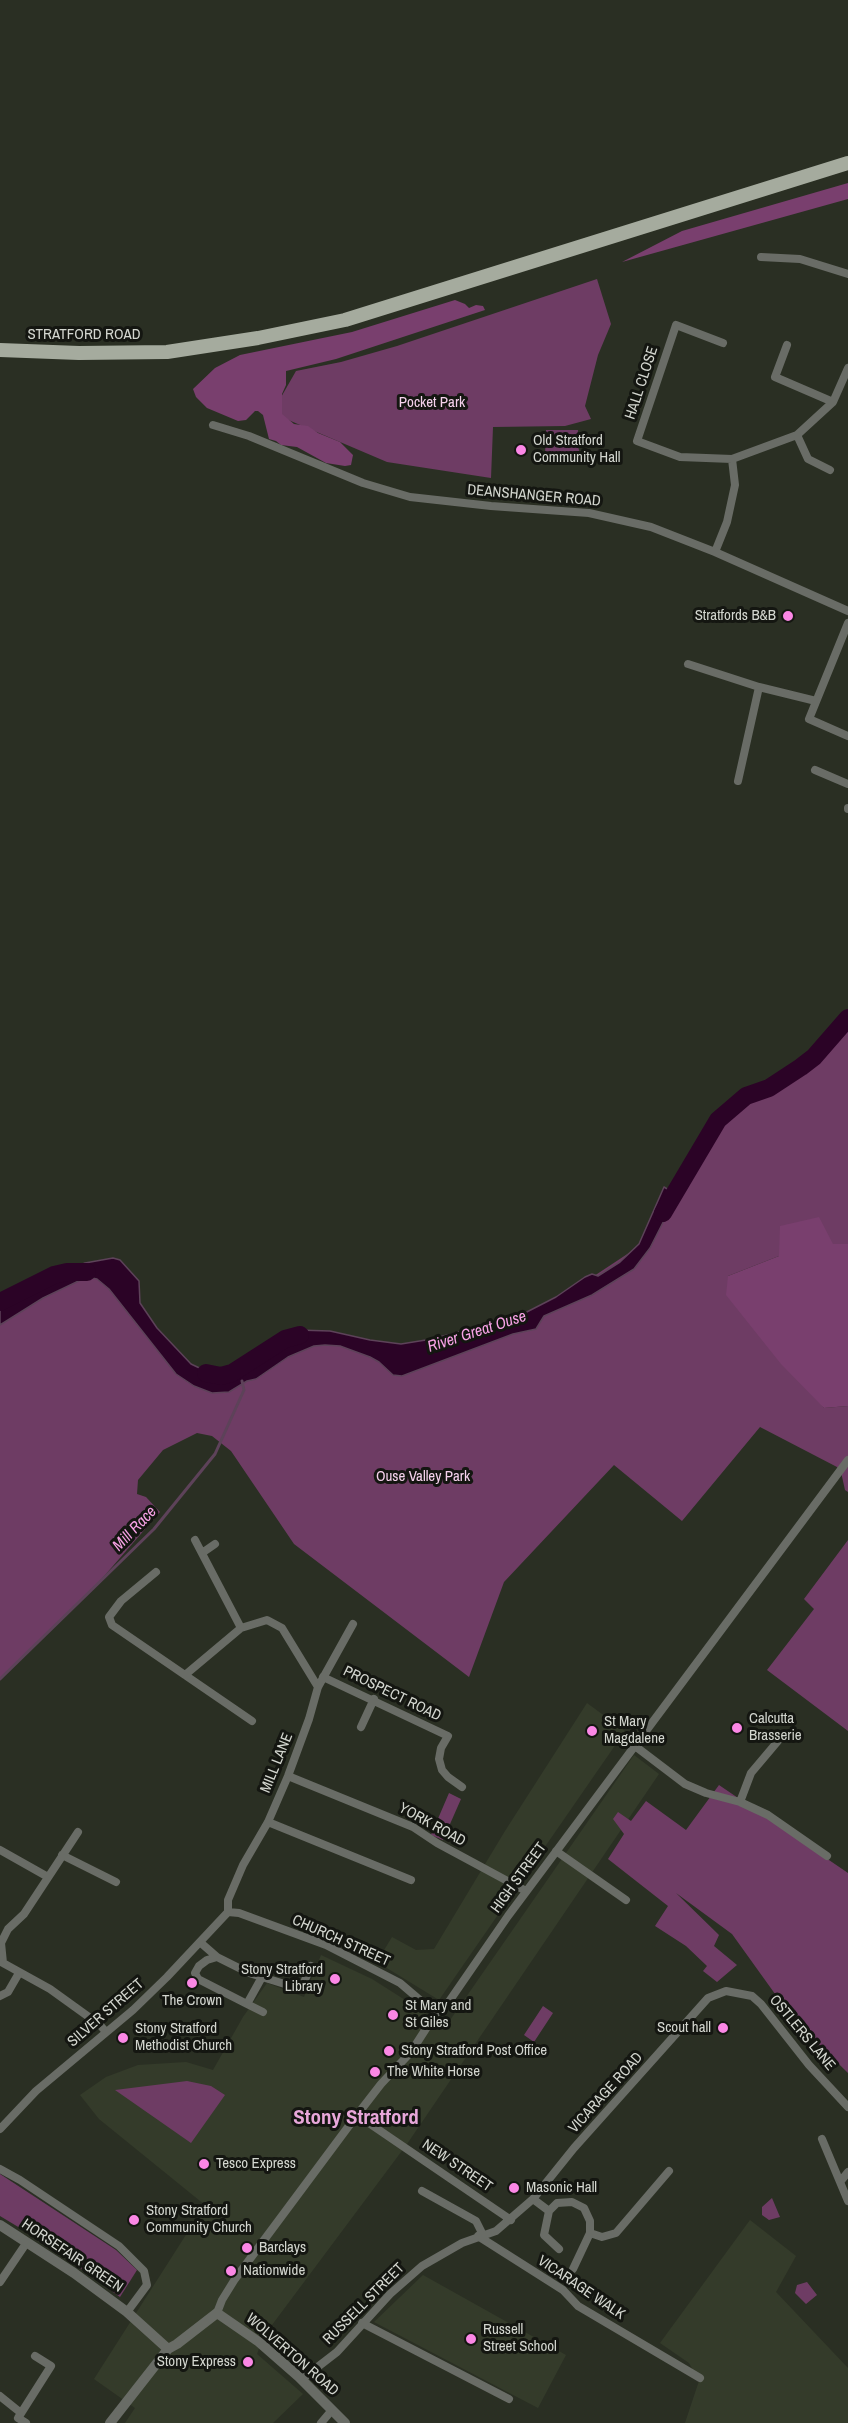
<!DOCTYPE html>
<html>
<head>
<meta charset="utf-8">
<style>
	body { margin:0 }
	canvas { display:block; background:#2a2f23 }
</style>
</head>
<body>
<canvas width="848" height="2423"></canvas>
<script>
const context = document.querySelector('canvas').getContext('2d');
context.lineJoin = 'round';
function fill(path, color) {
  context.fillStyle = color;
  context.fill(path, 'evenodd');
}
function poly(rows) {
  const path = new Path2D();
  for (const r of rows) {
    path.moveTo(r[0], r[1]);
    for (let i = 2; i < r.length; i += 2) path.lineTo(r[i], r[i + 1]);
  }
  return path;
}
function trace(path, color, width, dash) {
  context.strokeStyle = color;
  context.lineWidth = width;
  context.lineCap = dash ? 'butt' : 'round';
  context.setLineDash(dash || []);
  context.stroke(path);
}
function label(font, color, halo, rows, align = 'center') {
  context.font = font + ' "Archivo Narrow",sans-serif';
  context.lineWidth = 6;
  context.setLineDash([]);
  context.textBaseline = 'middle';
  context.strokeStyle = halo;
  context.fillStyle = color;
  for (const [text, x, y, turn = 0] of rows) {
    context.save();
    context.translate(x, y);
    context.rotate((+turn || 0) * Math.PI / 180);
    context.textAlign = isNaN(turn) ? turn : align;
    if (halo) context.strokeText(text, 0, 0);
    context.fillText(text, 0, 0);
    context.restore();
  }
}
fill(poly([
	[587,1703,625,1731,439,2000,377,1962,392,1937,416,1950,434,1949,505,1831],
	[634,1755,659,1774,407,2144,263,2337,257,2354,303,2394,273,2423,125,2423,135,2408,94,2379,205,2205,99,2119,80,2095,106,2077,138,2065,186,2062,213,2070,243,2017,267,1983,304,1997,321,1955,372,1979,446,2026],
	[750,2220,796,2256,776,2292,848,2368,848,2423,685,2423,699,2381,689,2363,660,2343],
	[423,2275,566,2355,538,2408,374,2322]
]), '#343b2a');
fill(poly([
	[597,279,611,324,598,355,585,406,591,419,565,426,493,427,491,478,387,462,272,413,296,371,341,362,397,346],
	[546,430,578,430,577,444,581,456,545,456],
	[848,1028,848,1244,833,1244,779,1256,728,1276,824,1408,848,1406,848,1492,845,1490,841,1472,837,1467,760,1427,682,1521,614,1465,504,1582,469,1677,294,1544,231,1451,212,1436,197,1433,163,1450,138,1480,137,1494,146,1497,160,1512,99,1582,0,1679,0,1306,94,1267,203,1386,218,1390,306,1336,413,1346,532,1317,641,1245,710,1131],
	[848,1540,848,1731,767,1670,814,1609,804,1599],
	[719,1785,848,1873,848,2073,793,2019,732,1934,676,1893,719,1935,714,1946,737,1965,717,1982,703,1971,707,1966,686,1946,655,1926,668,1906,608,1859,624,1834,613,1819,618,1812,631,1821,646,1801,686,1830],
	[449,1793,461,1799,443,1840,431,1835],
	[543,2006,553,2013,534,2042,524,2035],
	[187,2081,211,2086,225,2095,191,2143,115,2090],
	[0,2174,116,2250,137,2270,120,2297,50,2246,0,2216],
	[772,2198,780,2217,769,2220,762,2215,762,2207],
	[807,2282,817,2295,806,2304,795,2293,797,2285]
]), '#6e3c64');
fill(poly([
	[848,183,848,199,622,262,682,231],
	[455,300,465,304,469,308,476,305,483,306,485,310,336,359,286,371,286,385,282,394,282,414,294,424,308,426,318,433,340,442,353,455,351,465,345,466,326,463,297,447,281,445,276,441,269,439,263,415,258,411,255,411,246,420,238,421,207,408,196,397,193,389,215,368,240,355,352,332],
	[819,1217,833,1244,848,1244,848,1406,824,1408,781,1364,726,1295,728,1276,779,1256,780,1226]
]), '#793f6e');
const water = poly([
	[664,1187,677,1195,650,1248,634,1269,592,1295,544,1316,536,1329,513,1334,402,1376,393,1375,379,1362,370,1357,340,1346,325,1345,314,1346,288,1357,256,1379,247,1381,229,1392,212,1393,194,1386,176,1374,109,1289,97,1279,87,1277,43,1298,0,1325,0,1300,85,1263,113,1258,120,1260,139,1281,140,1303,157,1328,191,1364,210,1373,233,1373,251,1367,271,1354,276,1349,279,1341,297,1330,330,1331,370,1340,401,1344,432,1339,519,1316,556,1297,585,1277,592,1274,598,1276,620,1262,639,1244,664,1187]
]);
fill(water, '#2b0326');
trace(water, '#5d4259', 1.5);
trace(poly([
	[0,1679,154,1529,215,1454,244,1390,242,1381]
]), '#5d4259', 3);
trace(poly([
	[663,1213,718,1120,746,1096,769,1088,801,1067,814,1057,848,1018],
	[0,1302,54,1275,67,1272,87,1272],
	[206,1373,221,1376,232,1373,285,1339,300,1335]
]), '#2b0326', 18);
trace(poly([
	[761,257,800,259,848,274],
	[723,343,676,325,637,441,680,457,732,459,797,435,833,402,848,368],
	[787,345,775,377,833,402],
	[213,425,249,436,363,483,410,497,491,506,589,513,651,527,715,552,848,611],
	[797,435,808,459,830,470],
	[715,552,727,522,735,485,732,459],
	[848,623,809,719,848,736],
	[688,664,759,687],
	[815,770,848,784],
	[738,781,759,687,816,701],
	[848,809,848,808],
	[195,1540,241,1628],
	[202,1553,215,1544],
	[156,1572,121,1601,109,1617,112,1625,252,1721],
	[185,1675,241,1628,267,1620,282,1628,318,1687],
	[323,1677,448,1736,441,1748,439,1759,442,1770,448,1777,462,1787],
	[361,1727,374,1699],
	[635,1746,685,1784,706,1793,740,1802,768,1815,827,1856],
	[288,1776,413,1827,437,1843,526,1891],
	[740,1802,751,1773,778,1741],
	[268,1822,411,1880],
	[78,1832,24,1914,8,1929,1,1943,3,1963,50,1989,100,2025,106,2032],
	[0,1850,48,1877],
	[556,1851,626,1900],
	[62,1855,116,1882],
	[228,1912,228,1900,243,1865,268,1822,288,1776,309,1719,318,1687,353,1624],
	[201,1943,217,1957,249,1973,301,1989,311,1966],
	[217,1957,207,1960,199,1966,195,1973,198,1979,247,2004,262,1977],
	[0,1996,8,1992,19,1973],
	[247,2004,263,2012],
	[357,2115,511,2220],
	[0,2129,36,2091,133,2010,167,1977,228,1912,239,1913,326,1945,400,1983,427,2006,438,2010],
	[822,2139,840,2182],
	[0,2169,20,2180,119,2246,144,2271,147,2285,127,2312],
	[848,2172,840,2182,848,2201],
	[422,2191,476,2221,483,2235],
	[533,2199,549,2211],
	[590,2233,602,2237,616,2233,669,2171],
	[478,2236,563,2290,578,2306,700,2378],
	[559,2249,544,2235,549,2211,557,2203,572,2202,584,2208,590,2221,590,2233,573,2269],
	[0,2282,27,2242],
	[217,2313,222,2300,235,2279,357,2115,381,2084,411,2052,438,2010,448,2003,508,1916,848,1460],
	[362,2323,509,2399],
	[302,2379,337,2352,390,2294,422,2266,462,2243,496,2231,533,2199,574,2148,708,1998,726,1991,752,1996,761,2004,809,2065,848,2107],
	[0,2396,21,2413],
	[26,2423,18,2418,51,2366,35,2356],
	[321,2423,332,2410]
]), '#696c66', 8);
trace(poly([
	[0,2225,74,2273,127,2312,168,2349],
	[110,2423,168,2349,177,2344,217,2313,259,2342,299,2377,345,2423]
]), '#696c66', 10);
trace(poly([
	[0,350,79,353,167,352,258,338,345,320,848,163]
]), '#a5ab9e', 14);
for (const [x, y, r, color] of [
	[521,450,6,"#fb87e5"],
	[788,616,6,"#fb87e5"],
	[737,1728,6,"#fb87e5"],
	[592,1731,6,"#fb87e5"],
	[335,1979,6,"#fb87e5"],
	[192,1983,6,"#fb87e5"],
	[393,2015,6,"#fb87e5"],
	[723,2028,6,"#fb87e5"],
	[123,2038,6,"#fb87e5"],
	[389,2051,6,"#fb87e5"],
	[375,2072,6,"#fb87e5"],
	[204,2164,6,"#fb87e5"],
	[514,2188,6,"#fb87e5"],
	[134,2220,6,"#fb87e5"],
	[247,2248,6,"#fb87e5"],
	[231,2271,6,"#fb87e5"],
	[471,2339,6,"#fb87e5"],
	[248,2362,6,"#fb87e5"]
]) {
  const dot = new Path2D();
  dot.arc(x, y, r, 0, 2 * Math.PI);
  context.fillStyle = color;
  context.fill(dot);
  trace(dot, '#141611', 2);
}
label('15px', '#d3d6cf', '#141611', [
	["STRATFORD ROAD",84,335],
	["HALL CLOSE",642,383,-72],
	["DEANSHANGER ROAD",534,496,5],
	["PROSPECT ROAD",392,1694,26],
	["MILL LANE",277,1763,-68],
	["YORK ROAD",432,1825,29],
	["HIGH STREET",519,1878,-54],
	["CHURCH STREET",341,1941,24],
	["SILVER STREET",106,2013,-41],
	["OSTLERS LANE",802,2033,50],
	["VICARAGE ROAD",606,2093,-48],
	["NEW STREET",457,2166,34],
	["HORSEFAIR GREEN",72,2256,34],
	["VICARAGE WALK",581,2288,34],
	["RUSSELL STREET",364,2304,-45],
	["WOLVERTON ROAD",292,2355,41]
]);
label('15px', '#f6d2ed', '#141611', [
	["Pocket Park",432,403],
	["Ouse Valley Park",423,1477]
]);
label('15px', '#d3d6cf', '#141611', [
	["Old Stratford",533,441],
	["Community Hall",533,458],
	["Stratfords B&B",776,616,"right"],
	["Calcutta",749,1719],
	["Brasserie",749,1736],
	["St Mary",604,1722],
	["Magdalene",604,1739],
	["Stony Stratford",323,1970,"right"],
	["Library",323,1987,"right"],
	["The Crown",192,2001,"center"],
	["St Mary and",405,2006],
	["St Giles",405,2023],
	["Scout hall",711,2028,"right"],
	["Stony Stratford",135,2029],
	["Methodist Church",135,2046],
	["Stony Stratford Post Office",401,2051],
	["The White Horse",387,2072],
	["Tesco Express",216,2164],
	["Masonic Hall",526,2188],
	["Stony Stratford",146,2211],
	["Community Church",146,2228],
	["Barclays",259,2248],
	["Nationwide",243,2271],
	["Russell",483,2330],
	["Street School",483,2347],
	["Stony Express",236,2362,"right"]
], 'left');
label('italic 16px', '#f7a2e5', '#141611', [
	["River Great Ouse",477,1332,-18],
	["Mill Race",135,1529,-46]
]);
label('bold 21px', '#e8a7da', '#141611', [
	["Stony Stratford",356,2118]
]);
</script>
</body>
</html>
